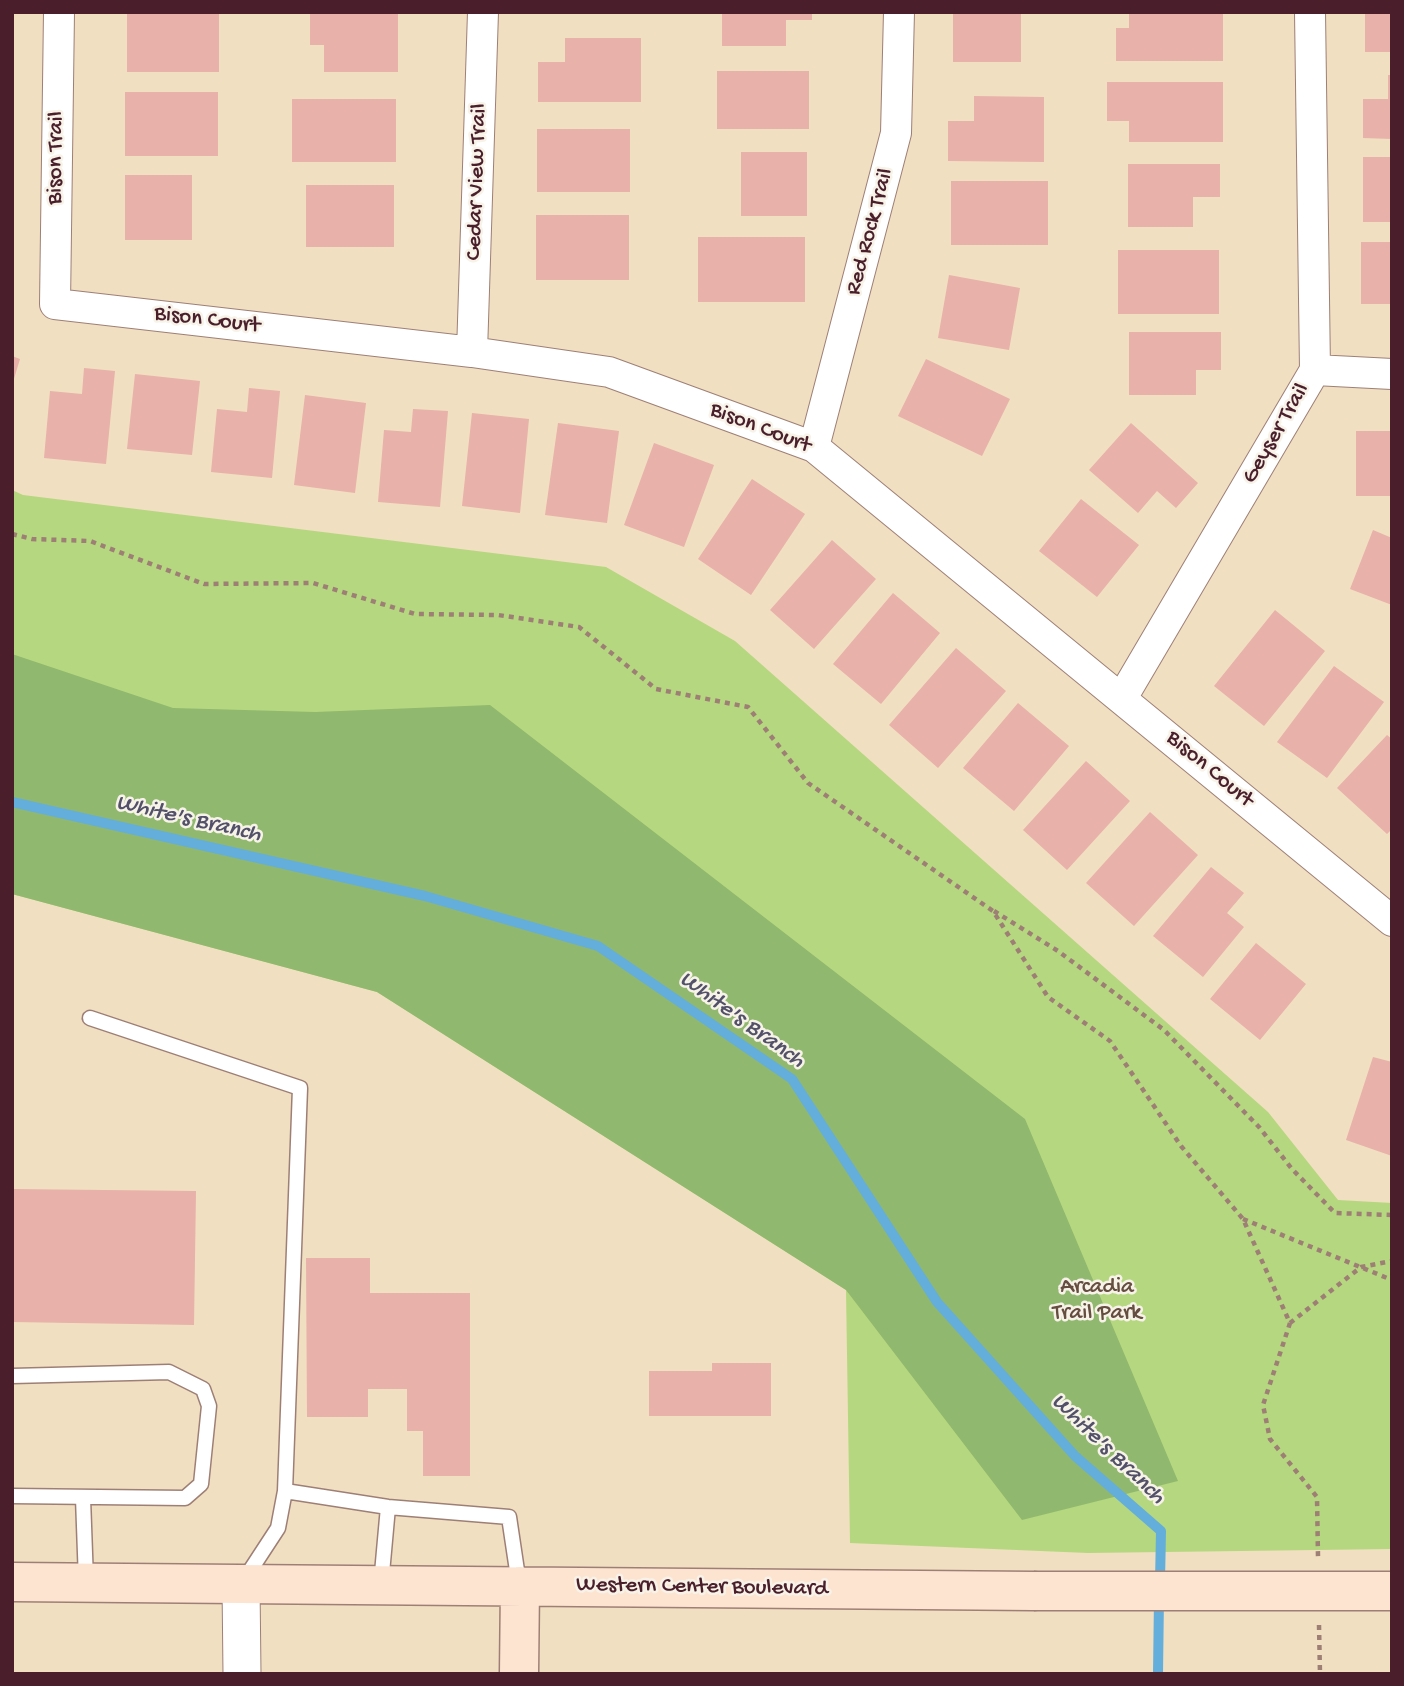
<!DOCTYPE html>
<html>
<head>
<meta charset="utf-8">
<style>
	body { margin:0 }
	#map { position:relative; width:1404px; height:1686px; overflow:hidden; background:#f1dfc1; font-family:"Gochi Hand",sans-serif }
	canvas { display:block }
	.frame { position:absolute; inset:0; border:14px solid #4a1f2b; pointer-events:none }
</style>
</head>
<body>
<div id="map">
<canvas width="1404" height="1686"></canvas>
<div class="frame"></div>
</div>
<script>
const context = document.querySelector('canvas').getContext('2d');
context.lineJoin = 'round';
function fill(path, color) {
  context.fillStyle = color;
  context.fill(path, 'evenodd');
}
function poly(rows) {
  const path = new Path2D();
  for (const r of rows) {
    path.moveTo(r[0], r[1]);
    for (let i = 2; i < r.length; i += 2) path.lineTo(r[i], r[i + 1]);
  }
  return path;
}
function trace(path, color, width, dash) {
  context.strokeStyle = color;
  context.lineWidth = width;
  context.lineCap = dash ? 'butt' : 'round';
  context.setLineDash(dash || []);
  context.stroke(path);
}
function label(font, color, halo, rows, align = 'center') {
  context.font = font + ' "Gochi Hand",sans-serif';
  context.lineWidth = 5;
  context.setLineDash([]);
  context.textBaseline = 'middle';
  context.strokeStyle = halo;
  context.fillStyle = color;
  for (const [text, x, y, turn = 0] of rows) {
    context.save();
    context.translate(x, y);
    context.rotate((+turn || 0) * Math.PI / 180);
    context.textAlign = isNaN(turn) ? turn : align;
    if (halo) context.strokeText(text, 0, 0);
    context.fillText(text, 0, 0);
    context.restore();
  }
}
fill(poly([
	[12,490,23,495,606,567,735,641,1268,1112,1338,1200,1392,1203,1392,1549,1088,1553,850,1543,846,1290,377,992,12,894]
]), '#b5d77f');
fill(poly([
	[12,654,173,708,315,712,490,705,1025,1119,1178,1481,1022,1520,846,1290,377,992,12,894]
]), '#90b86e');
trace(poly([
	[12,802,425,896,598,946,792,1079,937,1302,1075,1456,1161,1531,1160,1582],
	[1158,1674,1159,1597]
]), '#64aedc', 10);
fill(poly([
	[127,12,219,12,219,72,127,72],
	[310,12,398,12,398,72,324,72,324,45,310,45],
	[722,12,812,12,812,20,786,20,786,46,722,46],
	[953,12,1021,12,1021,62,953,62],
	[1129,12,1223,12,1223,61,1116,61,1116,28,1129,28],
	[1365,12,1392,12,1392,52,1365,52],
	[565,38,641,38,641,102,538,102,538,62,565,62],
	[717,71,809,71,809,129,717,129],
	[1388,75,1392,75,1392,139,1363,138,1363,99,1388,99],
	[1107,82,1223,82,1223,142,1129,142,1129,121,1107,121],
	[125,92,218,92,218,156,125,156],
	[974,96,1044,97,1044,162,948,161,948,121,974,121],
	[292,99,396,99,396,162,292,162],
	[537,129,630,129,630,192,537,192],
	[741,152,807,152,807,216,741,216],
	[1363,157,1392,157,1392,222,1363,222],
	[1128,164,1220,164,1220,197,1193,197,1193,227,1128,227],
	[125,175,192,175,192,240,125,240],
	[951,181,1048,181,1048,245,951,245],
	[306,185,394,185,394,247,306,247],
	[536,215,629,215,629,280,536,280],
	[698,237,805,237,805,302,698,302],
	[1361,242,1392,242,1392,304,1361,304],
	[1118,250,1219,250,1219,314,1118,314],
	[949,275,1020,288,1009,350,938,338],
	[1129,332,1221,332,1221,370,1196,370,1196,395,1129,395],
	[12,356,20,359,13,382,12,382],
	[926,359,1010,399,982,456,898,416],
	[84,368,115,371,106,464,44,458,50,391,82,394],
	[135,374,200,381,192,455,127,449],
	[249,388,280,391,272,478,211,472,217,409,247,412],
	[305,395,366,403,355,493,294,485],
	[413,409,448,411,440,507,378,502,384,430,411,432],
	[472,413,529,419,520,513,462,506],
	[558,423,619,431,607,523,545,515],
	[1131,423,1198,483,1176,508,1157,491,1138,513,1089,470],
	[1356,431,1392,431,1392,496,1356,496],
	[654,443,714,465,684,547,624,525],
	[752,479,805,514,751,595,698,559],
	[1081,499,1139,545,1097,597,1039,551],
	[1373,530,1392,538,1392,605,1350,589],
	[832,540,876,579,814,649,770,610],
	[893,593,940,633,881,704,833,664],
	[1275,610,1325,651,1264,726,1214,686],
	[956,648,1006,691,938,768,889,725],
	[1334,666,1384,702,1327,778,1277,742],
	[1018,703,1069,746,1014,811,963,768],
	[1387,735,1392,739,1392,829,1387,834,1337,788],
	[1086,761,1130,801,1067,870,1023,830],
	[1150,812,1198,855,1134,926,1086,883],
	[1211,867,1244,893,1227,913,1244,927,1203,977,1153,936],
	[1256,943,1306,984,1260,1040,1210,999],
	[1373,1057,1392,1062,1392,1156,1346,1140],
	[12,1189,196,1191,194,1325,12,1322],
	[306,1258,370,1258,370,1293,470,1293,470,1476,423,1476,423,1431,407,1431,407,1389,368,1389,368,1417,307,1417],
	[712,1363,771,1363,771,1416,649,1416,649,1371,712,1371]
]), '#e8b1aa');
const service = poly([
	[90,1018,300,1088,285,1491,278,1528,244,1580],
	[12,1376,169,1372,203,1389,209,1406,201,1484,185,1498,12,1496],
	[285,1491,388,1507,509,1517,519,1584],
	[83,1498,86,1581],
	[381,1584,388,1507]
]);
const minor = poly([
	[59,12,55,304,472,352,609,372,814,447,1392,921],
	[472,352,483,12],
	[1315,370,1392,374],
	[814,447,896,133,899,12],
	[1122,698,1315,370,1310,12]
]);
const tertiary = poly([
	[241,1584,242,1674]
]);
const secondary = poly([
	[12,1582,1034,1591],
	[519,1674,520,1586]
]);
trace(service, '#9e7f76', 17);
trace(minor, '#9e7f76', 32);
trace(tertiary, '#9e7f76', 39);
trace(secondary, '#9e7f76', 41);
trace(poly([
	[12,534,32,539,90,541,204,584,313,583,415,614,498,615,579,627,656,689,748,707,808,783,993,911,1048,997,1110,1041,1181,1146,1243,1219,1290,1323,1263,1405,1270,1439,1317,1497,1318,1557],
	[994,911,1058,951,1164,1030,1259,1127,1292,1169,1335,1213,1392,1215],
	[1243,1219,1392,1280],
	[1290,1323,1361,1267,1392,1261],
	[1319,1625,1320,1674]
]), '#9e7f76', 4.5, [5, 5]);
trace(service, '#fff', 14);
trace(minor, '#fff', 30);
trace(tertiary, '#fff', 37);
trace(secondary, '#fde4d1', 38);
const secondaryBridge = poly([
	[1034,1591,1392,1591]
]);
trace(secondaryBridge, '#9e7f76', 41, []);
trace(secondaryBridge, '#fde4d1', 38);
label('23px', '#4a1f2b', '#f7f3e8', [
	["Bison Trail",57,158,-89],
	["Cedar View Trail",478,182,-88],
	["Red Rock Trail",871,232,-75],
	["Bison Court",207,321,7],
	["Bison Court",760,429,21],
	["Geyser Trail",1277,434,-60],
	["Bison Court",1209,770,40],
	["Western Center Boulevard",702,1588,1]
]);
label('23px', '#654d40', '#f7f3e8', [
	["Arcadia",1097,1288],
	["Trail Park",1097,1314]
]);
label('italic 24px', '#535169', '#f7f3e8', [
	["White's Branch",188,820,13],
	["White's Branch",741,1021,36],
	["White's Branch",1107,1450,44]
]);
</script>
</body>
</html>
